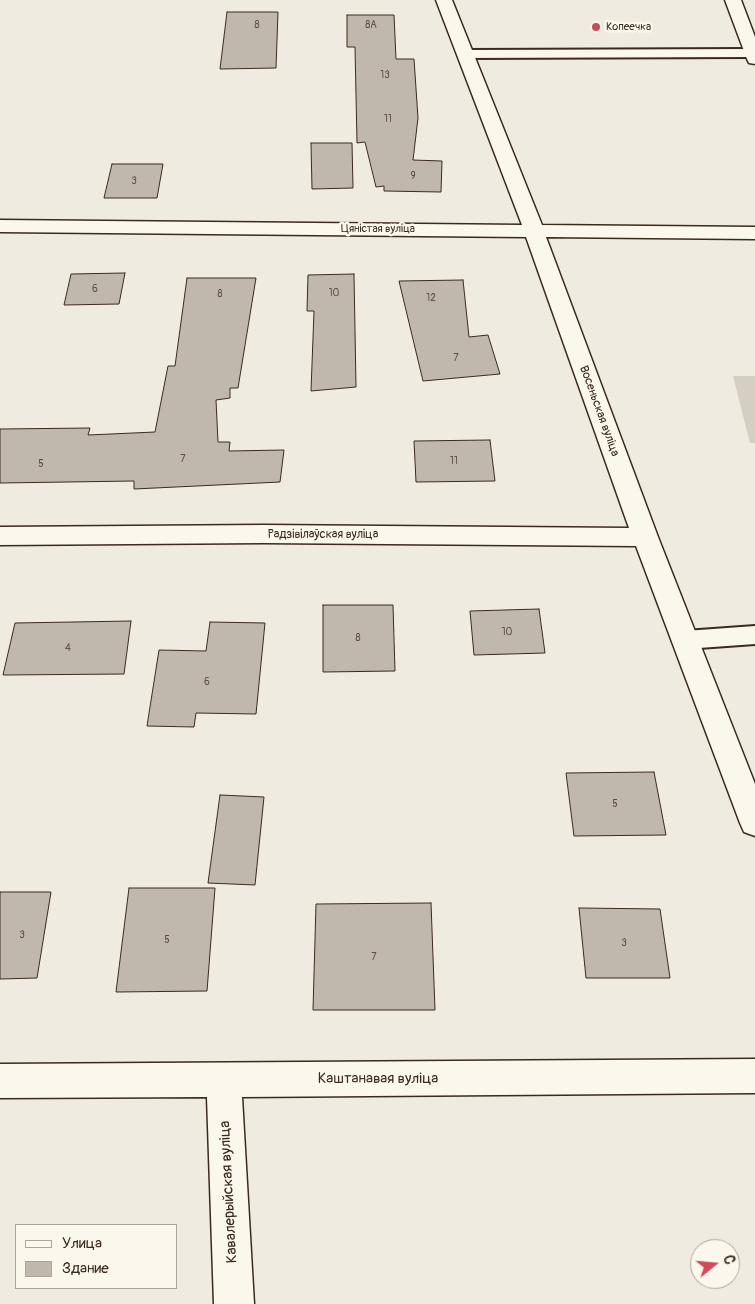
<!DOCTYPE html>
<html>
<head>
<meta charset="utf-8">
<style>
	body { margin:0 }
	#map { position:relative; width:755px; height:1304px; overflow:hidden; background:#f0ebe0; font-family:Pangolin,sans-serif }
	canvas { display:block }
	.legend { position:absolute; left:15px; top:1224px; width:162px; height:65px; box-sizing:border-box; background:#fbf7ec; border:1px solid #aea59a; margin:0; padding:6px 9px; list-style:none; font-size:15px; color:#3b2a1e }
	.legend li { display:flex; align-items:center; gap:10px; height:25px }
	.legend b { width:25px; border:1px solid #aea59a }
	.north { position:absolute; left:690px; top:1239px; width:50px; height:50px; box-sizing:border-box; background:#fbf7ec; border:1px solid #aea59a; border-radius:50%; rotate:73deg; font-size:14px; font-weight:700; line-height:20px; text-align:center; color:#3b2a1e }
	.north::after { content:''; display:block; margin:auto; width:18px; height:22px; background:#d1495b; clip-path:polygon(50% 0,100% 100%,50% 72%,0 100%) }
</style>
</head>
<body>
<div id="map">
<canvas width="755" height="1304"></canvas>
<ul class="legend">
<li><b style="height:6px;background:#fbf7ec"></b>Улица</li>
<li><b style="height:14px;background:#c0b8ad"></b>Здание</li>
</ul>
<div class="north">С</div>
</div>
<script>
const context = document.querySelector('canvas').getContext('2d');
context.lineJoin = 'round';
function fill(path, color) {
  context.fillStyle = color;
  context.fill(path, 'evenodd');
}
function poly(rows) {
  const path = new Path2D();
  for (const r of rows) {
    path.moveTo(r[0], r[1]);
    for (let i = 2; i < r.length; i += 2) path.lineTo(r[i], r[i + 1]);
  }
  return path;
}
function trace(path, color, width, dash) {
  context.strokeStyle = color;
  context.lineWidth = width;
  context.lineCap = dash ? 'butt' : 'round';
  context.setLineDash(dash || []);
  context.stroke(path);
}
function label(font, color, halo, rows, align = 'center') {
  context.font = font + ' Pangolin,sans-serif';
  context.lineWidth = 5;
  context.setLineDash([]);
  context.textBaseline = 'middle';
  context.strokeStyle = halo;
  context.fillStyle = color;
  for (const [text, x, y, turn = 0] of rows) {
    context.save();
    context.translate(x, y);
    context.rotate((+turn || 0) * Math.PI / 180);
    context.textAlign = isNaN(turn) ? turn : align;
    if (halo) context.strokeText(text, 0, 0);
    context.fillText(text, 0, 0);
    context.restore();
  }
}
fill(poly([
	[733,376,755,376,755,443,750,443]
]), '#d5cec3');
const building = poly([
	[227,12,278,12,276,68,220,69,227,12],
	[347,15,394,15,396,59,414,59,418,118,413,160,442,161,441,192,384,191,384,186,376,187,365,142,357,143,355,47,347,47,347,15],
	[311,143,352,143,353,188,312,189,311,143],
	[112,164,163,164,157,198,104,198,112,164],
	[125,273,119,304,64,305,71,274,125,273],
	[354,274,356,387,311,391,314,311,307,311,308,275,354,274],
	[187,278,256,278,238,388,230,388,230,398,216,400,218,442,230,442,229,451,284,450,280,482,134,489,134,481,0,483,0,429,90,428,88,435,155,432,168,366,175,366,187,278],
	[463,280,469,337,488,335,500,374,423,381,399,281,463,280],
	[490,440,495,481,416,482,414,441,490,440],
	[323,605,393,605,395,671,323,672,323,605],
	[539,609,545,653,474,655,470,611,539,609],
	[131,621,124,674,3,675,15,623,131,621],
	[210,622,265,623,256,714,196,713,194,727,147,726,159,650,206,651,210,622],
	[654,772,666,835,574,836,566,773,654,772],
	[220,795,264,797,255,885,208,883,220,795],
	[129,888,215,888,207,991,116,992,129,888],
	[0,892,51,892,37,978,0,979,0,892],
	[431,903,435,1010,313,1010,316,904,431,903],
	[579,908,660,909,670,978,586,978,579,908]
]);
fill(building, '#c0b8ad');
trace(building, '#3b2a1e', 1);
const lane = poly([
	[753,49,755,49,755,57,753,57,465,58,458,54,465,50,753,49],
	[755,626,755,644,685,649,677,646,674,640,677,634,685,631,755,626]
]);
const street = poly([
	[436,0,452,0,542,225,755,227,755,239,546,237,658,537,755,784,755,836,744,832,740,823,636,546,263,543,0,545,0,527,263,525,629,528,526,237,0,232,0,220,522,225,436,0],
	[725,0,741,0,755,37,755,64,749,63,747,59,725,0],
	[755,1059,755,1093,242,1097,254,1304,214,1304,207,1097,0,1098,0,1064,755,1059]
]);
trace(lane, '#3b2a1e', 4);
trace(street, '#3b2a1e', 3);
fill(lane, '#fbf7ec');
fill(street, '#fbf7ec');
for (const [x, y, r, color] of [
	[596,27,5,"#d1495b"]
]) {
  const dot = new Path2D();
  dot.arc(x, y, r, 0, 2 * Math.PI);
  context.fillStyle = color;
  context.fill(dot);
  trace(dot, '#fbf7ec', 2);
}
label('10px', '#5c4e42', null, [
	["8",257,25],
	["8А",371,25],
	["13",385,75],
	["11",388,119],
	["9",413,176],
	["3",134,181],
	["6",95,289],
	["10",334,293],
	["8",220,294],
	["12",431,298],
	["7",456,358],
	["7",183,459],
	["11",454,461],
	["5",41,464],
	["10",507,632],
	["8",358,638],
	["4",68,648],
	["6",207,682],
	["5",615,804],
	["3",22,935],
	["5",167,940],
	["3",624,943],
	["7",374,957]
]);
label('11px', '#3b2a1e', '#fbf7ec', [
	["Копеечка",606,27]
], 'left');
label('11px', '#3b2a1e', '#fbf7ec', [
	["Цяністая вуліца",378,229]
]);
label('12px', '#3b2a1e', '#fbf7ec', [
	["Восеньская вуліца",599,411,70],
	["Радзівілаўская вуліца",323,535]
]);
label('15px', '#3b2a1e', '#fbf7ec', [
	["Каштанавая вуліца",378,1079],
	["Кавалерыйская вуліца",229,1192,-93]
]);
</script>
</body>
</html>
